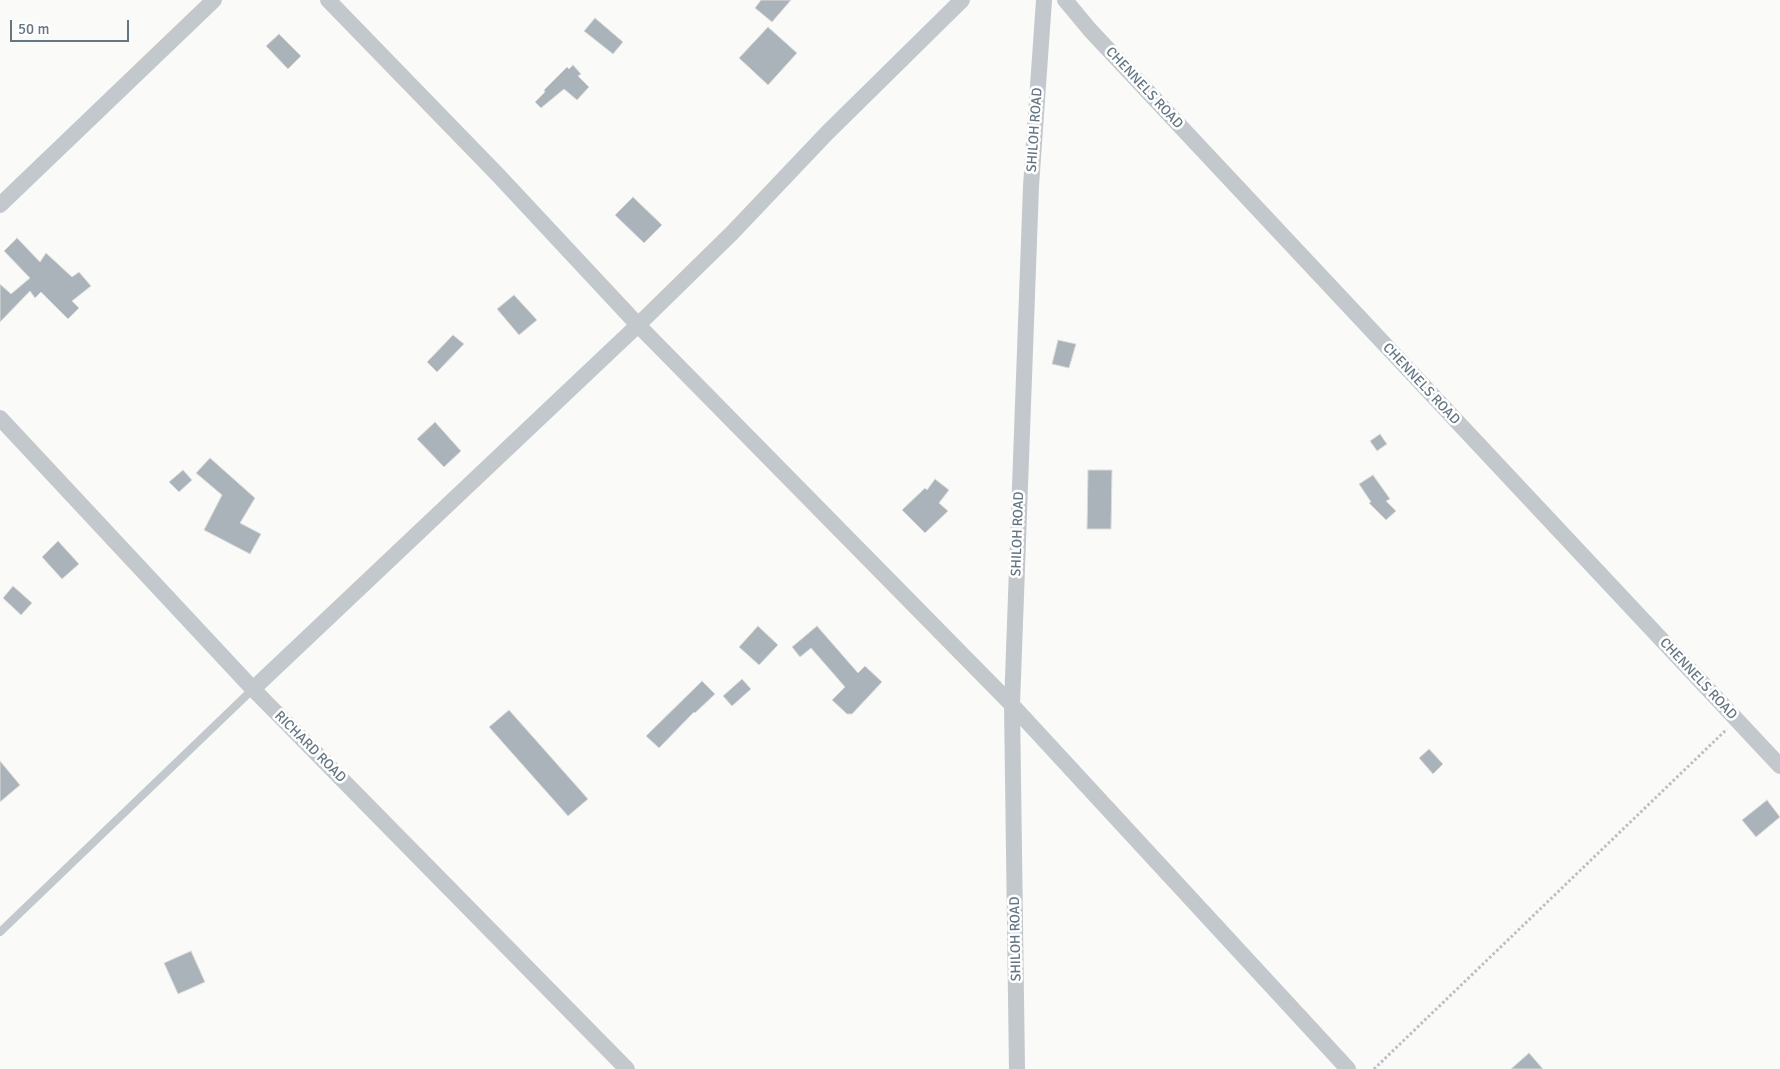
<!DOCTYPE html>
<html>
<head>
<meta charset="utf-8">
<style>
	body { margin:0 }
	#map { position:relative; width:1780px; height:1069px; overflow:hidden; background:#fafaf8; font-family:Signika,sans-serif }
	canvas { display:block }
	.scale { position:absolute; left:10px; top:20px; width:119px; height:22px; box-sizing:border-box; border:2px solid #657683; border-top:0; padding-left:6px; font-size:15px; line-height:18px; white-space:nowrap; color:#657683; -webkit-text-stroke:4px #fff; paint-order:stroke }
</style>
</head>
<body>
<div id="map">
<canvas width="1780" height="1069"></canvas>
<div class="scale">50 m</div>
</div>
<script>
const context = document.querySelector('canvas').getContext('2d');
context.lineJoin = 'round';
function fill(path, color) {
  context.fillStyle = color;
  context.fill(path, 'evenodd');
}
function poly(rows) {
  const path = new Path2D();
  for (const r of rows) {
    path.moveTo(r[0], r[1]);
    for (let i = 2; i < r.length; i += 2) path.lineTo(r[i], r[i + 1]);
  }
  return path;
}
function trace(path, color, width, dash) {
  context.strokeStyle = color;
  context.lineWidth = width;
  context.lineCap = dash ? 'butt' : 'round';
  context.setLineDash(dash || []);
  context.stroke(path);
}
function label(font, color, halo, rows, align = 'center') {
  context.font = font + ' Signika,sans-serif';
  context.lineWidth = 5;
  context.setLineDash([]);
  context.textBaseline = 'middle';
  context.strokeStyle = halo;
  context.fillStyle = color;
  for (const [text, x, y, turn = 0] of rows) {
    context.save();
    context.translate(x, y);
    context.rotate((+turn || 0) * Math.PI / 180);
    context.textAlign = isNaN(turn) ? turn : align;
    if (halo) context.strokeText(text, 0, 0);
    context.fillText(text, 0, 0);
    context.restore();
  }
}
const building = poly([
	[761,0,791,0,772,22,755,8,761,0],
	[595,18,623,42,613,54,584,31,595,18],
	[768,27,797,53,768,85,739,58,768,27],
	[279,34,301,56,288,69,266,46,279,34],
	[573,65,581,74,578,76,589,87,577,100,564,89,541,108,535,102,545,92,544,90,567,67,569,69,573,65],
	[633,197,662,225,644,243,615,215,633,197],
	[17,238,40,262,46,253,72,277,79,272,91,286,72,301,79,308,68,319,41,292,35,298,30,291,0,322,0,284,11,294,30,278,4,251,17,238],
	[514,295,537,320,519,335,497,309,514,295],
	[453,335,464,344,437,372,427,362,453,335],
	[1058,340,1076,344,1069,368,1052,364,1058,340],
	[435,422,461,451,444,467,417,439,435,422],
	[1380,434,1387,444,1377,451,1370,441,1380,434],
	[210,458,255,498,240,523,261,534,250,554,204,530,222,495,196,473,210,458],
	[183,470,192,480,179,492,169,482,183,470],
	[1088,470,1112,470,1111,529,1087,529,1088,470],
	[1373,475,1390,499,1386,501,1396,511,1386,520,1369,503,1371,502,1359,484,1373,475],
	[935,479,949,490,939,503,948,511,925,533,902,510,925,488,927,490,935,479],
	[58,541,79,564,62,579,42,557,58,541],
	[13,586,32,603,21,615,3,598,13,586],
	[758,626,778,645,759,665,739,647,758,626],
	[817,626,858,673,865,666,882,682,852,714,847,714,832,700,845,687,811,648,800,657,792,647,817,626],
	[742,679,751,689,732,706,723,696,742,679],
	[702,681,715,694,695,713,694,712,659,748,646,736,702,681],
	[509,710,588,799,568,816,489,727,509,710],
	[1429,749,1443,764,1433,774,1419,758,1429,749],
	[0,761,20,785,0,802,0,761],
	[1767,800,1780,817,1756,837,1742,820,1767,800],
	[191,951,205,982,178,994,164,963,191,951],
	[1529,1053,1543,1069,1511,1069,1529,1053]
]);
fill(building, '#aab3b9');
trace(building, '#dcdcda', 1);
trace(poly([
	[1374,1069,1727,729]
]), '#bbbfc2', 3, [2.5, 2.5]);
trace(poly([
	[0,932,253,689]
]), '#c3c8cc', 8);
trace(poly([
	[328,0,498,175,638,325,1012,705,1348,1069],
	[1065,0,1090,30,1780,766],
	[0,205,214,0],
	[0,418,253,689,627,1069],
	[253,689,638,325,732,233,827,133,962,0],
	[1017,1069,1012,705,1031,186,1044,0]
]), '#c3c8cc', 16);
label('14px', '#657683', '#fff', [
	["CHENNELS ROAD",1144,88,47],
	["SHILOH ROAD",1035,130,-86],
	["CHENNELS ROAD",1421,384,47],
	["SHILOH ROAD",1018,534,-88],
	["CHENNELS ROAD",1698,679,47],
	["RICHARD ROAD",310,747,45],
	["SHILOH ROAD",1016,939,-91]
]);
</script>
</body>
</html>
